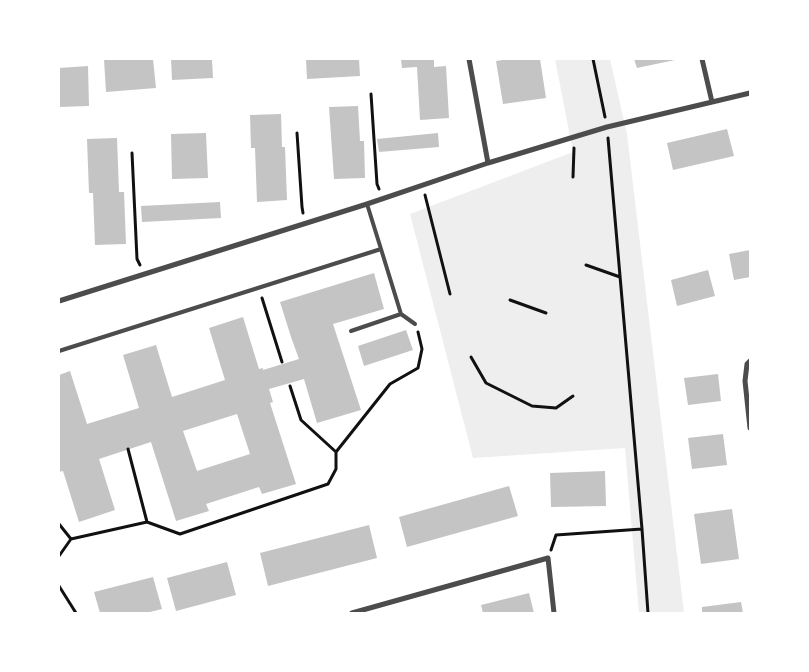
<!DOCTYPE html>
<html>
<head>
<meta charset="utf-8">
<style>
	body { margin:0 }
	#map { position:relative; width:809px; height:672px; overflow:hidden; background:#fff; font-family:Karla,sans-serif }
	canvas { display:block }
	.frame { position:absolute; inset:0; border:60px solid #fff; pointer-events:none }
</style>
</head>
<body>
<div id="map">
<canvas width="809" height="672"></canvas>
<div class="frame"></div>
</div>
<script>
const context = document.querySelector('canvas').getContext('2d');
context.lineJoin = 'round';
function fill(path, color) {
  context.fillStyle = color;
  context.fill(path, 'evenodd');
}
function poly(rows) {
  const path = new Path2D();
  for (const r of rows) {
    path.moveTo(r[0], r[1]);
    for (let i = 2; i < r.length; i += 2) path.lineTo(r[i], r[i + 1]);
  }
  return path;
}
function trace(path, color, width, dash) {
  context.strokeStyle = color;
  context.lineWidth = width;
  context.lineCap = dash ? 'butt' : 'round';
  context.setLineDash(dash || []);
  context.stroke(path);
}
fill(poly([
	[555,59,610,59,627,134,684,613,639,613,625,448,473,458,410,214,573,152]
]), '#eee');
fill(poly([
	[104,59,153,59,156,88,106,92],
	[171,59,212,59,213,78,172,80],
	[306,59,359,59,360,76,307,79],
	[401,59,434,59,434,67,446,66,449,118,420,120,417,67,402,68],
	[509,59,540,59,546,98,503,104,496,61],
	[634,59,675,59,675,60,637,68],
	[88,66,89,106,59,107,59,68],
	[358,106,360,141,364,141,365,178,334,179,329,107],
	[281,114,282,147,285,147,287,200,257,202,255,148,251,148,250,115],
	[727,129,734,156,673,170,667,143],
	[206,133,208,178,172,179,171,134],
	[438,133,439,147,379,152,377,139],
	[117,138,119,192,124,192,126,244,95,245,93,193,89,193,87,139],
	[220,202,221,218,142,222,141,206],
	[750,250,750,277,734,280,729,254],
	[708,270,715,296,677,306,671,280],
	[374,273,384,309,333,324,361,410,317,423,304,379,269,389,273,402,270,403,296,484,262,494,259,487,206,504,209,511,176,521,151,442,99,459,115,510,79,522,63,471,59,472,59,375,70,371,87,424,139,408,123,355,156,345,172,397,225,380,209,328,243,317,259,369,263,368,263,370,299,359,291,337,280,302],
	[237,414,250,454,197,471,183,431],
	[406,330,413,350,364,366,358,346],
	[718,374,721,401,688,405,684,378],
	[723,434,727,465,692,469,688,438],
	[605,471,606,506,551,507,550,473],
	[509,486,518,516,407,547,399,517],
	[732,509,739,559,701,564,694,514],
	[369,525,377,558,268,586,260,553],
	[227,562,236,595,176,611,167,578],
	[153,577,162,609,146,613,100,613,94,592],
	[529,593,534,613,483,613,481,605],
	[741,602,743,613,702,613,702,607]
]), '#c4c4c4');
trace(poly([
	[593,59,605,117],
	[371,94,377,184,379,189],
	[297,133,302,207,303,213],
	[608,138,642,529,648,613],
	[132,153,137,259,140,265],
	[573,177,574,148],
	[425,195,450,294],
	[586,265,620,277],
	[262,298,282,362],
	[510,300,546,313],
	[471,357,486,383,532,406,556,408,573,396],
	[290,386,301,420,336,452],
	[147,522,180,534,328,484,336,469,336,452,390,384,418,368,422,349,418,332],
	[59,524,71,539,147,522,128,449],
	[551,550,556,535,642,529],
	[59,556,71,539],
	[59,586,76,613]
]), '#111', 3);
trace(poly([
	[381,249,401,314,415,324],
	[351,331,401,314],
	[59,351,381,249,367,204]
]), '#4c4c4c', 4);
trace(poly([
	[469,59,488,163],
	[702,59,712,102],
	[59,301,367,204,488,163,607,127,750,93],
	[750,361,747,364,745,381,750,428],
	[352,613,548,558,554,613]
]), '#4c4c4c', 5);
</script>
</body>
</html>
